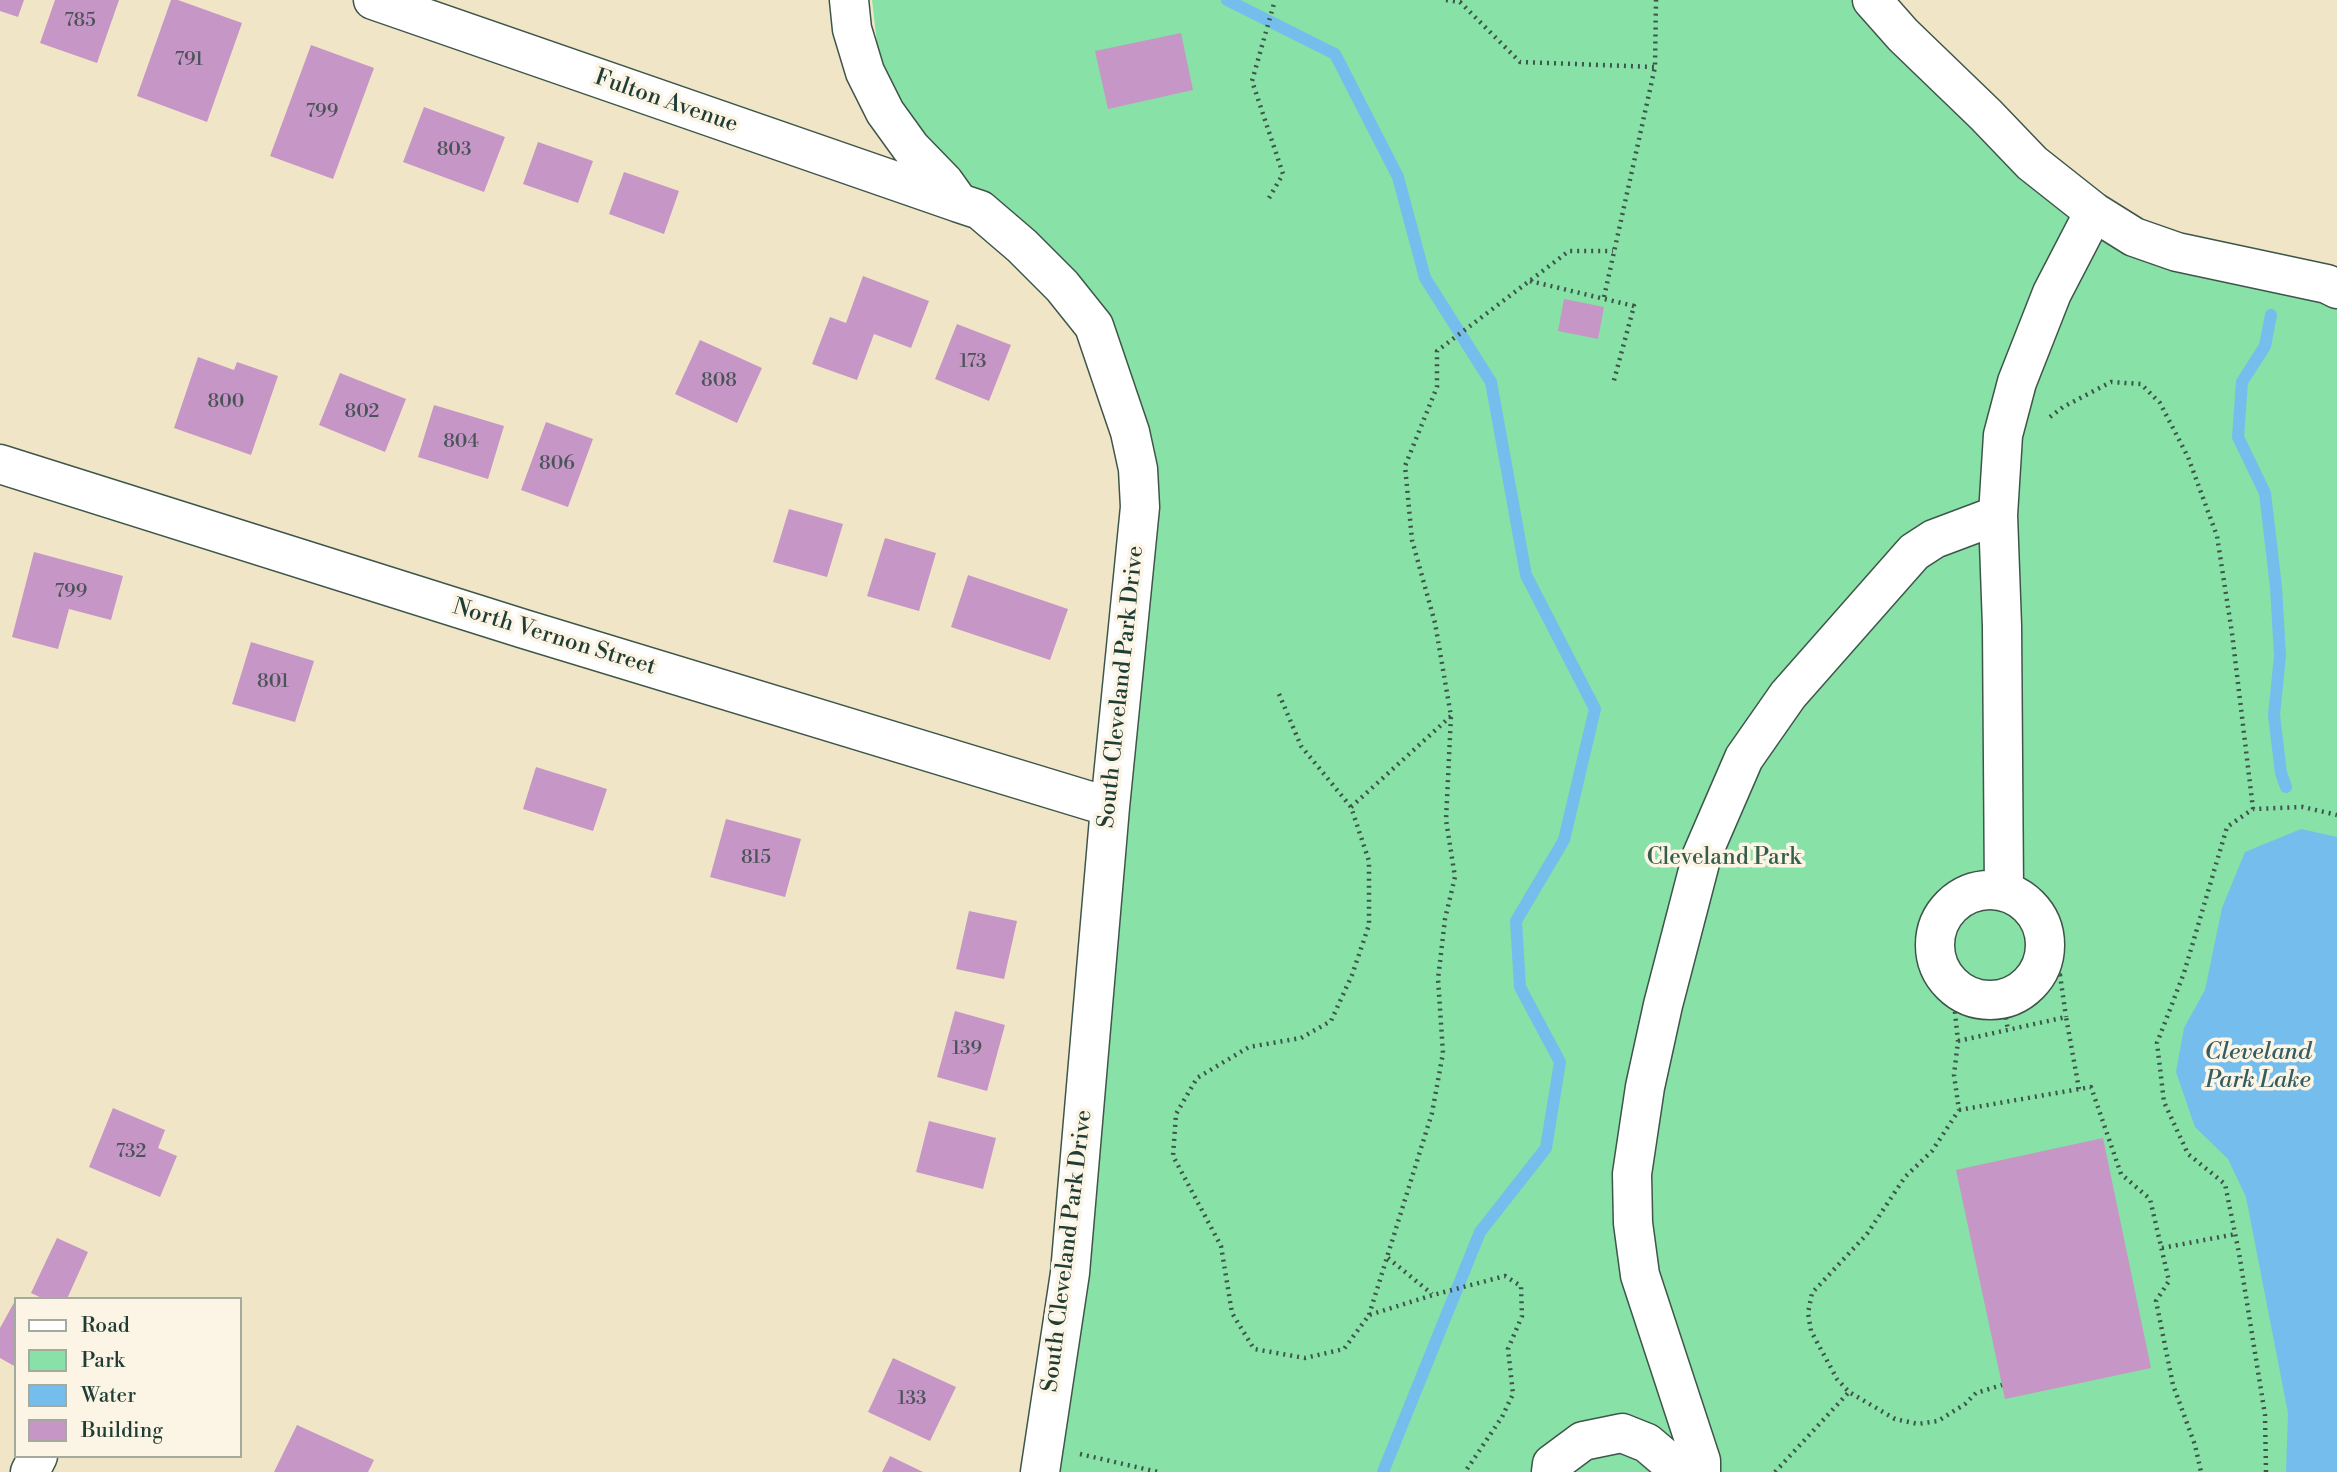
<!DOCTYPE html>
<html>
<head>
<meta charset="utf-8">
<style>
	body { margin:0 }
	#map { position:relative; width:2337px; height:1472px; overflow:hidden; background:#f0e6c7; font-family:"Libre Bodoni",serif }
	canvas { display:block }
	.legend { position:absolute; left:14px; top:1297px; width:228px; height:161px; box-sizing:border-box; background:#fcf5e5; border:2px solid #a4ab9e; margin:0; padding:9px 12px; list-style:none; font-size:21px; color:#1f3d34 }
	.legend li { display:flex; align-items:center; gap:14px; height:35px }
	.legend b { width:35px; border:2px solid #a4ab9e }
</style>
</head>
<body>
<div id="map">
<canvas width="2337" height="1472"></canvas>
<ul class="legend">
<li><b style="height:9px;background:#fff"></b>Road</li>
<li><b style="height:19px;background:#88e1a6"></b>Park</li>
<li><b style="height:19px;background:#75bded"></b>Water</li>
<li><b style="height:19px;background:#c696c6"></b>Building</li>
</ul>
</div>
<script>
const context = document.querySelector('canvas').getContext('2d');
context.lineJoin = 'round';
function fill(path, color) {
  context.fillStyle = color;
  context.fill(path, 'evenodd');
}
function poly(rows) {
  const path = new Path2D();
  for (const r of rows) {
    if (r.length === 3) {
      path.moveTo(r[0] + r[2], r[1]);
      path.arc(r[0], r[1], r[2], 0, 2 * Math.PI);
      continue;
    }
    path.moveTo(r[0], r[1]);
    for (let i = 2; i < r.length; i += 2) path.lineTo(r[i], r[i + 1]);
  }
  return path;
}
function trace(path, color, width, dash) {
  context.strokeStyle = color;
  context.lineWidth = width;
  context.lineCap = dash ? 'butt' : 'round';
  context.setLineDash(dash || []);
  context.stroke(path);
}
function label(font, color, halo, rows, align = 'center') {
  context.font = font + ' "Libre Bodoni",serif';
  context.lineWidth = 7;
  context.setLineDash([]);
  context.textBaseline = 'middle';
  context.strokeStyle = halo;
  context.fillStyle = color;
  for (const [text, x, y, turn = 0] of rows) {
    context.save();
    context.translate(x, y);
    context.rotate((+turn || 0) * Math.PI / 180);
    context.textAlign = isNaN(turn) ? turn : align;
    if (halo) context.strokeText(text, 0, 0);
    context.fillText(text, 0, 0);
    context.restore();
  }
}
fill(poly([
	[872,0,1896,0,2134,237,2337,304,2337,1472,1038,1472,1140,507,1094,326,885,112]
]), '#88e1a6');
fill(poly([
	[2301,829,2337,837,2337,1472,2286,1472,2288,1413,2246,1197,2228,1159,2195,1127,2176,1072,2184,1028,2205,990,2222,908,2245,852]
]), '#75bded');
trace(poly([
	[1227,0,1335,54,1398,177,1425,278,1491,382,1526,575,1595,709,1564,840,1516,921,1520,987,1560,1062,1546,1148,1480,1232,1383,1472],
	[2271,315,2265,346,2242,382,2238,437,2265,493,2276,587,2280,656,2274,715,2281,773,2286,787]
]), '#75bded', 12);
fill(poly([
	[0,0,24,0,18,17,0,11],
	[55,0,119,0,97,63,40,43],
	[171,0,178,0,242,23,207,122,137,96],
	[1181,33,1193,90,1108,109,1095,51],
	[311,45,374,68,333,179,270,156],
	[424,107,505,137,484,192,403,162],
	[538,142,593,161,578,203,523,184],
	[624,172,679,191,664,234,609,214],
	[863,276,929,301,911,348,874,334,857,380,812,364,830,317,846,323],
	[1564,299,1604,307,1598,339,1558,331],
	[957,324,1011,345,989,401,935,379],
	[700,340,762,368,737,423,675,394],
	[198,357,234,370,237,362,278,376,251,455,174,428],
	[340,373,406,399,385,452,319,425],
	[434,405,504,426,488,479,418,457],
	[546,422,593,439,568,507,521,490],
	[789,509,843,524,827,577,773,562],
	[885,538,936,553,919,611,867,596],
	[34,552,123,576,111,620,69,609,58,649,12,637],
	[968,575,1068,609,1050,660,951,627],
	[251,642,314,661,295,722,232,704],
	[536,767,607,789,593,831,523,809],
	[726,819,801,839,785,897,710,877],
	[969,911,1017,921,1004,979,956,969],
	[955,1011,1005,1025,987,1091,937,1077],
	[113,1108,165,1130,158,1148,177,1156,160,1197,89,1167],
	[929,1121,996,1138,983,1189,916,1172],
	[2103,1138,2151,1368,2005,1399,1956,1170],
	[57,1238,88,1252,67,1299,44,1299,31,1293],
	[16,1299,16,1367,0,1358,0,1328],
	[893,1358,956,1387,930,1441,868,1412],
	[297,1425,374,1460,368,1472,274,1472],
	[890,1456,923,1472,882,1472]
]), '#c696c6');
const minor = poly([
	[373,0,959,203],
	[849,0,852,29,865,72,885,112,911,148,944,182,959,203,980,210,1022,246,1062,286,1094,326,1130,432,1138,469,1140,507,1110,807,1070,1273,1040,1472],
	[1872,0,1903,35,1986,115,2032,163,2094,212,2134,237,2177,252,2327,284,2337,289],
	[0,464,524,629,1110,807],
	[1990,945,55],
	[2004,892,2002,626,1998,515,2003,435,2017,382,2052,293,2094,212],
	[30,1472,38,1456],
	[1551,1472,1552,1464,1583,1441,1622,1433,1647,1443,1681,1472],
	[1701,1472,1701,1461,1640,1275,1633,1223,1632,1174,1645,1087,1663,1005,1702,855,1744,758,1788,695,1914,552,1934,539,1998,515]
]);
trace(minor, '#3e564a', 41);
trace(poly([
	[1446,0,1460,2,1520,62,1655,67],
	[1269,198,1283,174,1252,81,1275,0],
	[1530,281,1634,306,1613,384],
	[1604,297,1655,67,1656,0],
	[2050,417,2063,407,2111,382,2141,384,2160,403,2188,457,2217,536,2232,633,2253,809],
	[1279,694,1301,746,1351,807,1369,861,1369,925,1352,975,1331,1021,1301,1038,1249,1047,1197,1078,1176,1114,1173,1156,1221,1246,1232,1313,1254,1349,1305,1358,1344,1349,1369,1315,1433,1295,1505,1276,1521,1286,1522,1316,1508,1349,1513,1394,1502,1417,1465,1472],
	[1351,807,1451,716],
	[2041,965,2060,975,2066,1017],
	[1952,984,1958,1041,1954,1075,1959,1110,1932,1151,1905,1177,1867,1234,1812,1293,1808,1313,1811,1331,1837,1379,1849,1392,1895,1419,1918,1424,1938,1421,1965,1404,1976,1393,2002,1385],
	[2002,997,2008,1030],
	[1958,1041,2066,1017,2079,1089],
	[1959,1110,2091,1087,2121,1174,2150,1199,2169,1281,2156,1301,2173,1385,2195,1445,2201,1472],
	[2162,1248,2236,1234],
	[1388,1258,1432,1294],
	[1369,1315,1432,1113,1443,1053,1438,979,1445,919,1455,877,1446,820,1451,716,1435,623,1412,540,1405,466,1437,387,1437,351,1569,251,1613,251],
	[1080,1454,1158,1472],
	[1775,1472,1849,1392],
	[2266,1472,2265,1415,2239,1253,2225,1184,2188,1154,2164,1102,2157,1043,2184,973,2227,827,2253,809,2303,807,2337,815]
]), '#3e564a', 4.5, [2, 5]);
trace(minor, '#fff', 38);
label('19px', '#495358', null, [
	["785",80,21],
	["791",189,60],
	["799",322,112],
	["803",454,150],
	["173",973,362],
	["808",719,381],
	["800",226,402],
	["802",362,412],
	["804",461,442],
	["806",557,464],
	["799",71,592],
	["801",273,682],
	["815",756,858],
	["139",967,1049],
	["732",131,1152],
	["133",912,1399]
]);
label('23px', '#1f3d34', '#fcf5e5', [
	["Fulton Avenue",666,102,19],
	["North Vernon Street",554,638,17],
	["South Cleveland Park Drive",1122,687,-84],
	["South Cleveland Park Drive",1068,1251,-83]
]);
label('23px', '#345e4b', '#fcf5e5', [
	["Cleveland Park",1724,858]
]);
label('italic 24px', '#345d62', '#fcf5e5', [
	["Cleveland",2258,1053],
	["Park Lake",2258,1081]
]);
</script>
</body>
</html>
